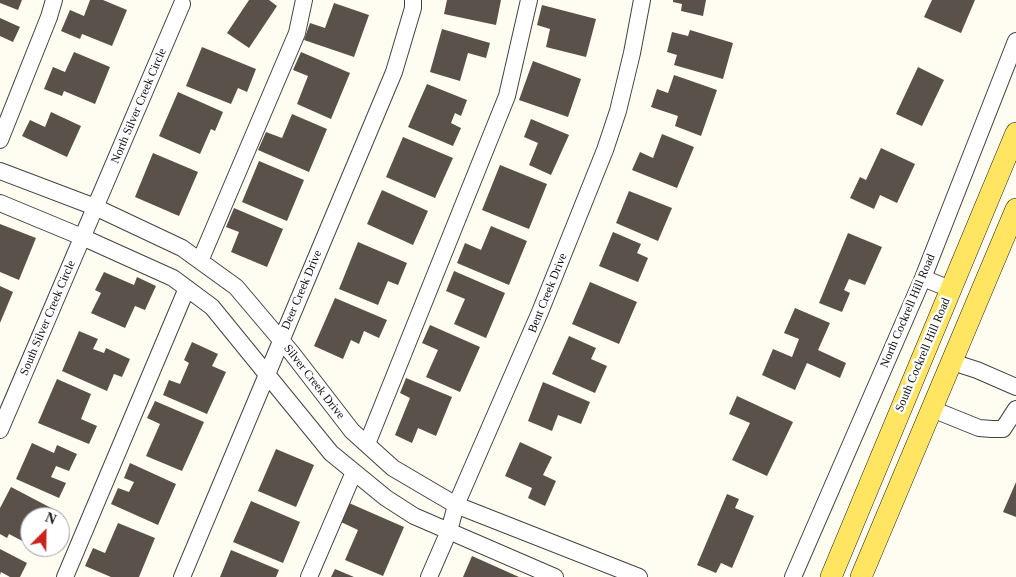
<!DOCTYPE html>
<html>
<head>
<meta charset="utf-8">
<style>
	body { margin:0 }
	#map { position:relative; width:1016px; height:577px; overflow:hidden; background:#fffdf1; font-family:"Times New Roman",serif }
	canvas { display:block }
	.north { position:absolute; left:20px; top:507px; width:50px; height:50px; box-sizing:border-box; background:#fff; border:1px solid #9f9f9f; border-radius:50%; rotate:23deg; font-size:14px; font-weight:700; line-height:20px; text-align:center; color:#0f0f0f }
	.north::after { content:''; display:block; margin:auto; width:18px; height:22px; background:#ca221c; clip-path:polygon(50% 0,100% 100%,50% 72%,0 100%) }
</style>
</head>
<body>
<div id="map">
<canvas width="1016" height="577"></canvas>
<div class="north">N</div>
</div>
<script>
const context = document.querySelector('canvas').getContext('2d');
context.lineJoin = 'round';
function fill(path, color) {
  context.fillStyle = color;
  context.fill(path, 'evenodd');
}
function poly(rows) {
  const path = new Path2D();
  for (const r of rows) {
    path.moveTo(r[0], r[1]);
    for (let i = 2; i < r.length; i += 2) path.lineTo(r[i], r[i + 1]);
  }
  return path;
}
function trace(path, color, width, dash) {
  context.strokeStyle = color;
  context.lineWidth = width;
  context.lineCap = dash ? 'butt' : 'round';
  context.setLineDash(dash || []);
  context.stroke(path);
}
function label(font, color, halo, rows, align = 'center') {
  context.font = font + ' "Times New Roman",serif';
  context.lineWidth = 5;
  context.setLineDash([]);
  context.textBaseline = 'middle';
  context.strokeStyle = halo;
  context.fillStyle = color;
  for (const [text, x, y, turn = 0] of rows) {
    context.save();
    context.translate(x, y);
    context.rotate((+turn || 0) * Math.PI / 180);
    context.textAlign = isNaN(turn) ? turn : align;
    if (halo) context.strokeText(text, 0, 0);
    context.fillText(text, 0, 0);
    context.restore();
  }
}
fill(poly([
	[0,0,22,0,18,10,0,3],
	[90,0,103,0,127,10,112,46,82,34,80,39,61,31,70,10,84,16],
	[249,0,269,0,277,6,249,48,227,33],
	[447,0,501,0,496,25,444,14],
	[673,0,706,0,703,16,681,11,682,4,673,2],
	[932,0,975,0,961,33,924,17],
	[334,3,369,15,354,57,304,40,310,23,325,28],
	[542,5,596,19,586,57,546,47,550,29,537,25],
	[0,18,20,27,13,42,0,36],
	[442,29,490,43,486,58,468,53,460,81,430,72],
	[690,30,733,43,723,79,674,65,677,55,667,52,672,32,688,36],
	[202,47,256,69,247,92,238,88,231,104,186,86],
	[74,52,110,67,95,104,64,91,62,96,44,89,53,67,65,72],
	[301,52,350,73,331,119,297,104,308,76,293,70],
	[533,61,581,79,568,117,519,100],
	[918,67,944,80,922,126,896,114],
	[674,75,717,90,701,136,675,126,678,116,651,107,657,89,668,93],
	[427,84,467,100,461,116,455,113,451,123,461,128,453,146,408,127],
	[178,92,223,112,215,131,211,129,200,154,159,136],
	[51,112,81,126,67,157,22,136,30,120,45,127],
	[292,114,327,129,309,172,258,150,266,132,282,138],
	[531,119,569,135,551,175,529,165,538,143,524,137],
	[662,134,694,147,677,188,632,170,640,152,653,158],
	[403,137,453,158,435,198,386,177],
	[881,148,915,164,897,203,880,195,874,209,850,198,860,177,866,180],
	[153,153,198,172,179,216,135,197],
	[259,161,304,180,287,221,242,202],
	[500,165,547,184,529,229,482,210],
	[382,190,428,211,413,245,367,224],
	[629,191,672,208,658,241,616,223],
	[234,208,283,229,267,267,231,252,239,232,226,227],
	[0,224,36,238,19,280,0,272],
	[491,226,527,241,509,285,457,263,465,243,481,250],
	[613,232,641,244,637,253,648,258,638,282,599,266],
	[848,233,882,247,865,285,849,279,844,290,850,293,842,312,819,303],
	[358,242,407,263,398,285,388,281,378,305,339,289],
	[454,271,505,293,486,338,454,324,465,299,446,291],
	[104,272,134,285,137,277,156,286,145,310,135,306,125,328,91,313,101,293,95,290],
	[590,282,637,302,619,344,572,324],
	[0,286,13,292,0,323],
	[335,298,387,320,379,338,364,331,359,344,351,340,343,359,314,346],
	[795,308,830,323,818,350,846,363,840,378,807,363,795,390,762,375,773,349,792,357,799,339,784,333],
	[430,325,480,347,460,392,426,377,438,350,422,343],
	[79,331,98,339,93,349,104,353,106,348,130,359,122,377,114,374,107,391,62,371],
	[569,336,596,348,591,359,607,366,595,393,552,374],
	[192,342,218,354,212,366,226,372,207,414,163,395,169,380,180,384,189,363,184,360],
	[406,378,452,397,436,436,418,428,412,443,395,435,410,398,400,393],
	[57,379,91,394,81,419,97,426,89,444,38,423],
	[543,382,590,402,581,424,558,415,552,431,528,421],
	[737,396,793,422,767,476,732,460,750,423,729,414],
	[155,401,204,422,182,471,146,456,160,424,147,418],
	[520,442,552,457,543,475,556,481,545,506,528,498,532,488,505,476],
	[32,443,54,453,57,445,77,454,69,471,56,466,51,477,66,483,59,498,16,479],
	[276,449,314,465,296,507,258,491],
	[130,463,176,484,158,525,111,504,118,488,129,492,134,482,124,478],
	[1016,482,1016,517,1003,512],
	[11,487,55,510,52,517,30,517,30,545,9,534,7,538,0,534,0,508],
	[727,494,739,499,735,508,754,516,732,568,721,563,716,573,697,565],
	[251,501,300,522,283,563,233,542],
	[349,503,404,527,383,576,345,560,358,530,341,522],
	[118,523,155,538,139,577,111,577,85,566,93,548,105,553],
	[0,549,27,563,20,577,10,577,1,572,0,575],
	[231,550,279,570,276,577,220,577],
	[472,556,519,577,463,577],
	[335,569,354,577,331,577]
]), '#59514a');
const minor = poly([
	[0,140,49,17,54,0],
	[0,171,95,207,182,248,236,287,291,352,352,431,393,468,456,505,639,577],
	[0,203,82,237,173,278,212,307,331,453,386,498,414,516,555,577],
	[200,261,297,33,304,0],
	[923,278,950,289],
	[952,362,977,370,1016,387],
	[932,409,979,428,992,429,1003,429,1016,409],
	[0,430,182,4],
	[367,444,507,96,529,0],
	[65,577,187,288],
	[182,577,394,72,413,8,413,0],
	[309,577,354,472],
	[429,577,449,531,456,505,540,312,605,150,618,111,632,53,642,0],
	[793,577,923,278,1016,41]
]);
const major = poly([
	[831,577,1016,133],
	[861,577,1016,209]
]);
trace(minor, '#424242', 18);
trace(major, '#202020', 22);
trace(minor, '#fff', 16);
trace(major, '#ffe561', 21);
label('12px', '#0f0f0f', '#fff', [
	["North Silver Creek Circle",139,106,-67],
	["Deer Creek Drive",302,290,-67],
	["Bent Creek Drive",548,293,-68],
	["North Cockrell Hill Road",908,311,-67],
	["South Silver Creek Circle",48,318,-67],
	["South Cockrell Hill Road",923,355,-67],
	["Silver Creek Drive",314,382,52]
]);
</script>
</body>
</html>
